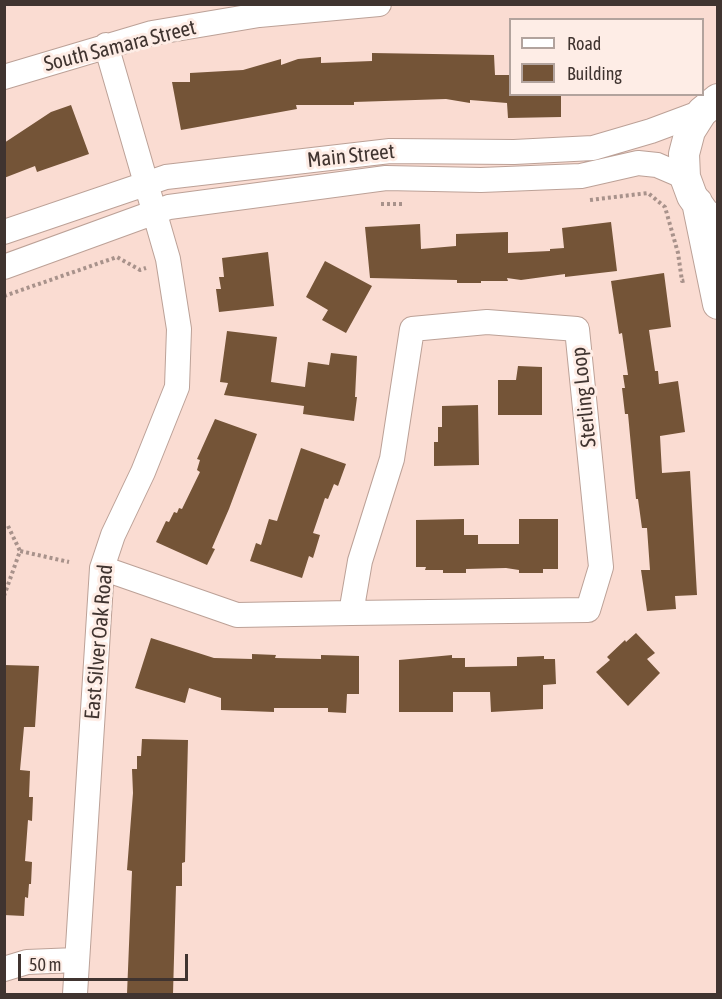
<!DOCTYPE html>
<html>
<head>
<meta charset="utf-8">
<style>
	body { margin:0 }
	#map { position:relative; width:722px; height:999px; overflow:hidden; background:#fadcd2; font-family:"Asap Condensed",sans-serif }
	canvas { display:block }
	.frame { position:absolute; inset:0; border:6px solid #403430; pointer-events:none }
	.legend { position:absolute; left:509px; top:18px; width:195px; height:78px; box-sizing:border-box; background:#feede6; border:2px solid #b2a39d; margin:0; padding:8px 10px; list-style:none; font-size:18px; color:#403430 }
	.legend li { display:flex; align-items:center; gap:12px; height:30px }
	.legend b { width:30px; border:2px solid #b2a39d }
	.scale { position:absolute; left:18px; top:954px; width:170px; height:27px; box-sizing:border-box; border:3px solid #403430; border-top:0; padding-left:8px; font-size:18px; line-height:21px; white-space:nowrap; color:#403430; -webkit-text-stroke:4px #feede6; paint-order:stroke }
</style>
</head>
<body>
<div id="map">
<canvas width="722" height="999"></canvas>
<div class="frame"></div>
<ul class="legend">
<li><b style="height:8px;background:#fff"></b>Road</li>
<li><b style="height:16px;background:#745437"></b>Building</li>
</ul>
<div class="scale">50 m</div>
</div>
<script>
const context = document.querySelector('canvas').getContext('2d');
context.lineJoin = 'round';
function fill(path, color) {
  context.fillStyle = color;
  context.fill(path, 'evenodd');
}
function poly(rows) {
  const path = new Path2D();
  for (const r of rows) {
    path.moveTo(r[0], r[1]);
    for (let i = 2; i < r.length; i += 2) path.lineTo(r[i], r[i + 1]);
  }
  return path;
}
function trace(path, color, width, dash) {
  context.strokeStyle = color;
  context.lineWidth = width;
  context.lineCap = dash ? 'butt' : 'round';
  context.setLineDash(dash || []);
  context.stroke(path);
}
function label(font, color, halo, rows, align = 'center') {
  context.font = font + ' "Asap Condensed",sans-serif';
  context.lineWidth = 6;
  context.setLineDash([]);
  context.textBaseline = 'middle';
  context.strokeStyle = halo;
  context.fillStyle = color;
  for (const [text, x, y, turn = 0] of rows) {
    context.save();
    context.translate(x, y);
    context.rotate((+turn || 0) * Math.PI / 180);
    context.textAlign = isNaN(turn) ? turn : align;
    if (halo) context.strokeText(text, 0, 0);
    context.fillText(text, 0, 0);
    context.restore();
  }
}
fill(poly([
	[372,53,494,55,495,75,510,75,510,94,561,94,561,117,508,118,507,103,470,100,470,103,446,99,354,102,354,105,296,105,297,109,181,130,172,82,190,82,190,73,243,70,281,59,281,65,298,59,321,57,321,63,372,61],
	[71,105,89,154,37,172,35,166,4,178,4,143,51,112],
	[611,222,617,271,565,277,565,274,521,280,507,278,508,281,481,281,481,283,457,283,457,280,370,278,365,227,420,224,421,249,456,246,456,234,508,232,508,253,550,251,550,249,564,248,562,228],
	[268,252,274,306,219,312,216,289,221,289,219,277,224,277,222,258],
	[325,261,372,286,346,333,322,320,328,310,306,297],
	[664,273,671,327,649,330,655,371,658,371,659,384,678,381,685,432,660,436,662,473,690,471,697,595,675,596,676,609,647,611,641,570,650,570,647,528,642,528,638,499,636,499,628,414,625,414,622,388,625,388,623,375,628,375,622,333,619,334,611,281],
	[227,331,277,337,271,382,305,387,308,362,329,365,331,353,357,356,355,397,357,397,354,421,303,414,304,406,224,395,228,383,220,382],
	[518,366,542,367,542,415,498,415,498,380,516,380],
	[478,405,479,465,434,466,434,442,438,442,438,427,442,427,442,406],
	[215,419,257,434,229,509,212,548,215,549,207,565,156,542,166,521,169,522,174,512,177,513,179,508,182,509,200,472,197,470,200,460,197,459],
	[301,448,346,464,338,486,334,484,328,499,325,498,313,533,320,535,313,558,309,556,302,578,250,561,256,543,261,545,269,519,277,521],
	[464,519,464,535,478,535,478,544,519,544,519,519,558,519,558,569,543,569,543,573,519,573,519,570,506,568,466,569,466,573,443,573,443,570,425,570,426,567,416,567,416,520],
	[636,633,655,653,647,659,660,673,628,706,596,672,610,660,607,657,625,640,626,642],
	[151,638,214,658,252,659,252,654,276,655,275,658,321,659,321,655,359,656,359,694,347,694,346,713,328,712,328,708,274,708,274,712,221,710,221,698,189,688,185,703,135,688],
	[452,655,452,658,465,658,465,667,517,666,517,657,544,656,544,659,555,659,556,684,543,685,543,709,491,712,490,692,453,692,453,712,399,712,399,660],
	[4,665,39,666,35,727,24,727,20,770,30,771,29,797,33,797,32,821,28,820,25,861,32,862,31,884,29,884,28,898,25,897,24,916,4,915],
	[142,739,188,740,185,862,182,863,182,886,176,886,173,994,127,994,132,871,127,870,133,793,132,769,137,769,137,756,141,756]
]), '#745437');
const minor = poly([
	[4,77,152,33,259,15,379,4],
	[4,232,166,177,390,151,514,152,593,148,651,131,702,112],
	[4,267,169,207,386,178,481,180,581,176,638,163,657,165,685,177],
	[102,568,237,615,351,613,588,610,601,567,577,329,487,322,412,329,392,459,360,561,351,613],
	[4,969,27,962,76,960],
	[75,994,102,568,113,535,143,472,177,387,179,329,168,259,106,45]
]);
const major = poly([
	[718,99,702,112,690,131,684,154,685,177,692,196,704,213,718,223],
	[697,202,718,304]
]);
trace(minor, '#bca197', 26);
trace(major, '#bca197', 32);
trace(poly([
	[590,200,648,193,665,207,678,253,682,281,687,280],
	[381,204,403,204],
	[4,296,117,257,140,270,146,268],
	[8,526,20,551],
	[4,596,20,551,69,562]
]), '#a8928b', 4, [3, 3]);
trace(minor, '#fff', 24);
trace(major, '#fff', 30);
label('21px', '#403430', '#feede6', [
	["South Samara Street",120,46,-14],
	["Main Street",351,156,-6],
	["Sterling Loop",584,397,-96],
	["East Silver Oak Road",99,642,-85]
]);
</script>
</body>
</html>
